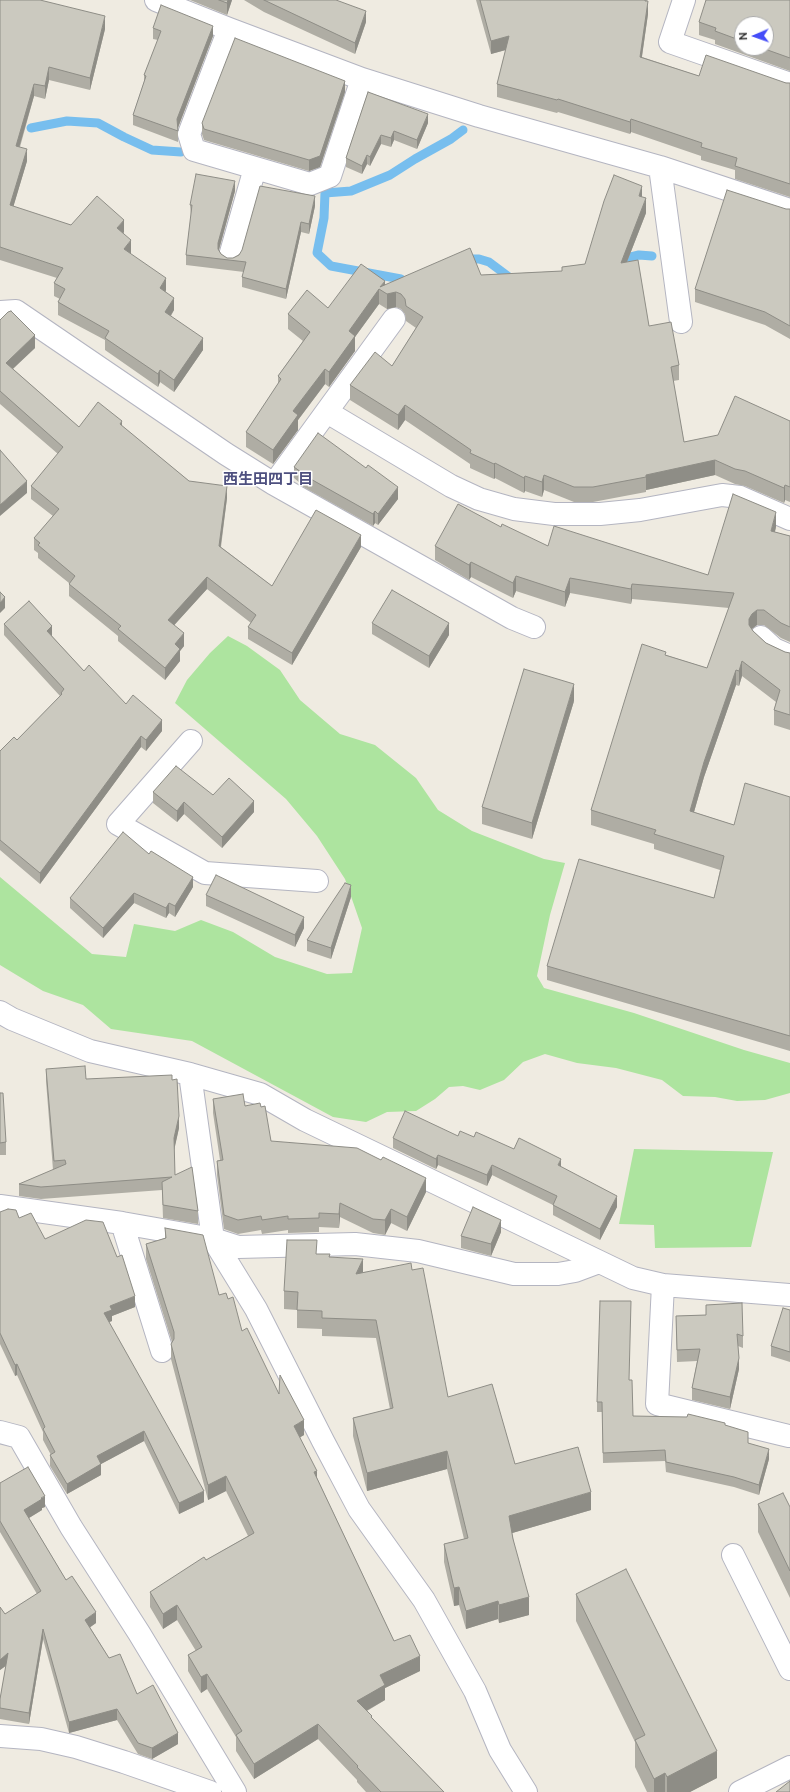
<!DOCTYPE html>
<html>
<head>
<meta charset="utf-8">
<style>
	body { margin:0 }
	#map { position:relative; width:790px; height:1792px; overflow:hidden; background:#efebe1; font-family:Ubuntu,sans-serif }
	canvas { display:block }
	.north { position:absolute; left:734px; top:16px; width:40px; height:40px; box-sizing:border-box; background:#fff; border:1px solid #ababab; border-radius:50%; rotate:268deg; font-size:11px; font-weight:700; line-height:16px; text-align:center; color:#2e2e2e }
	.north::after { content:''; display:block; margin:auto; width:14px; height:18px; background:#454df8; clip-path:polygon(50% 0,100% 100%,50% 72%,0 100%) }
</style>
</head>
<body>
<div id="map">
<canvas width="790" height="1792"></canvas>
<div class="north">N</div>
</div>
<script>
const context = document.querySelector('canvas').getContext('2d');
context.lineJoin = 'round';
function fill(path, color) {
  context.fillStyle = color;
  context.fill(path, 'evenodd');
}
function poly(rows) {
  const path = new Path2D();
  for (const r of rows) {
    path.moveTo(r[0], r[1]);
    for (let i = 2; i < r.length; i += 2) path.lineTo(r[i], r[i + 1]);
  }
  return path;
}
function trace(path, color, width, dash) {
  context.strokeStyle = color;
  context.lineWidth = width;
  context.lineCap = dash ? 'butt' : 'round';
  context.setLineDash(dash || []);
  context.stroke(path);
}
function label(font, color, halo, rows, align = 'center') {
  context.font = font + ' Ubuntu,"Noto Sans JP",sans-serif';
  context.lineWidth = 3;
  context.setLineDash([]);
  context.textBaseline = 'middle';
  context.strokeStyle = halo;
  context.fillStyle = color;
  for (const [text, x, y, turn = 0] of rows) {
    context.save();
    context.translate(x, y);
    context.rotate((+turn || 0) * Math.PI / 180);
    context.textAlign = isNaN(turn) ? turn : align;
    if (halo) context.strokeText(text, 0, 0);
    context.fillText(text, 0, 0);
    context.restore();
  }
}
fill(poly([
	[228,636,247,646,280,670,300,700,340,734,375,745,416,778,438,810,472,831,544,859,565,863,550,915,537,976,544,988,634,1013,744,1050,790,1063,790,1093,765,1100,737,1101,715,1097,683,1096,662,1080,616,1068,577,1063,545,1054,523,1062,504,1080,480,1090,463,1086,449,1087,435,1099,416,1111,387,1112,366,1122,333,1117,192,1041,111,1029,83,1005,43,991,0,965,0,877,92,954,126,957,134,924,175,931,201,920,233,932,275,957,327,974,352,973,362,928,345,879,317,836,286,799,175,703,187,680,210,653],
	[634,1149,773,1152,751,1247,655,1248,654,1225,619,1224]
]), '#ade49f');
trace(poly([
	[31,128,67,121,98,123,124,137,152,150,181,152],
	[462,259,479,259,489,262,513,280],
	[618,260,639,255,652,256],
	[401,279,331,266,317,253,324,218,325,193,351,191,390,175,415,159,451,139,463,130]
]), '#77beee', 9);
const minor = poly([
	[156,0,229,29,362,79,479,116,660,167,790,210],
	[684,0,670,42,790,84],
	[229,29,189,134,194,150,310,184,330,176,362,79],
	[660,167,681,322],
	[230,256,255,168],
	[0,312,16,311,226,454,274,484,512,618,534,627],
	[327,412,451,486,479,499,514,509,554,514,600,514,640,510,722,495,740,497,790,519],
	[274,484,394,319],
	[761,637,774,649,790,656],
	[191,741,118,824,205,873,317,881],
	[0,1012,12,1019,90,1051,190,1074,260,1094,305,1120,633,1278,663,1285,790,1295],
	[190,1074,213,1239,256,1309,323,1441,359,1509,424,1600,475,1691,500,1750,526,1792],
	[0,1206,122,1223,213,1239,238,1247,355,1244,418,1251,514,1274,558,1274,575,1271,599,1262],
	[122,1223,162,1351],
	[663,1285,657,1404,789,1436],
	[0,1432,19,1437,71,1527,139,1633,235,1792],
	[733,1555,790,1669],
	[0,1736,41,1739,76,1747,124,1762,210,1792],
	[740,1792,790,1767]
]);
trace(minor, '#b4b5c1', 24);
trace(minor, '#fff', 22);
fill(poly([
	[0,0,105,29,90,90,49,80,45,99,34,96,20,147,27,161,13,207,71,225,124,232,123,234,131,253,131,254,166,290,166,292,174,310,171,316,203,350,174,392,160,382,158,387,105,350,105,340,58,315,58,302,60,299,54,296,54,283,57,278,0,260],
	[190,0,232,0,227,15],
	[244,0,338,0,337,1,366,22,355,54,264,12],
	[476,0,647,0,648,14,642,57,699,76,790,83,790,197,735,179,735,170,701,160,701,156,631,132,630,134,558,112,557,113,497,97,497,84,506,50,491,54],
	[790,0,790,71,715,44,715,40,699,35,699,22],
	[742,24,766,48,742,48],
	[153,28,213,36,178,128,178,142,133,125,133,115,144,82,144,75,158,40,153,39],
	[345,92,320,167,309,171,204,140,202,134,202,123],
	[368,92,428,123,417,149,394,140,391,147,381,144,370,166,367,164,362,174,346,167,346,158],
	[235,191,219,250,221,254,227,258,233,258,315,206,309,234,301,232,286,299,242,287,242,277,244,272,186,265,186,255,191,215,190,205],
	[642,197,646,213,627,262,649,326,679,365,679,380,673,381,684,442,790,421,790,502,785,500,784,503,745,486,735,484,715,475,646,490,646,492,593,502,574,502,544,490,542,497,525,491,524,493,495,478,494,479,470,468,470,464,405,420,398,430,350,400,350,385,392,366,416,328,406,321,405,314,401,309,396,307,387,309,379,304,355,337,355,351,329,387,325,384,298,420,298,430,273,464,246,447,246,432,278,384,278,376,303,341,288,329,288,314,328,308,385,285,481,275,562,271,562,267,585,264],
	[786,209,790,209,790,339,765,325,695,302,695,289],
	[0,320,35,348,13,369,79,427,122,426,189,481,227,498,221,547,272,586,361,547,292,665,248,639,248,627,251,623,207,589,174,625,184,646,180,651,180,661,165,680,118,641,118,636,69,596,69,583,38,558,38,553,34,550,34,538,53,516,31,499,31,486,58,454,0,404],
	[294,467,398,499,378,525,375,523,373,526,300,485,300,483,294,478],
	[501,527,548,546,708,575,776,527,775,532,790,536,790,642,781,638,764,625,757,625,751,629,753,631,766,643,785,652,790,653,790,730,774,725,774,710,776,702,742,676,739,686,736,685,704,777,694,812,734,825,790,797,790,1051,547,980,547,966,714,898,720,870,654,849,654,844,591,825,591,810,666,655,707,668,729,608,632,599,631,604,570,593,565,607,516,591,513,598,471,577,469,580,435,560,435,546],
	[372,623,449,635,429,668,372,634],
	[4,624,52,636,84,671,126,704,162,731,146,751,141,747,40,884,0,850,0,751,17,740,60,696,4,635],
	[574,701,532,839,482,824,482,807],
	[153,792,213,795,254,812,222,848,184,814,177,822,153,803],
	[149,854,193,887,175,917,169,913,166,918,134,903,103,938,70,908,70,898],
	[206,895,304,928,295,947,206,906],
	[351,897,331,959,307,951,307,940],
	[46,1069,86,1079,172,1080,179,1128,174,1149,175,1175,198,1211,198,1224,163,1218,162,1190,41,1199,19,1196,19,1184,53,1170,46,1081],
	[0,1093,6,1142,6,1155,0,1155],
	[213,1099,245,1106,261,1107,271,1141,426,1192,407,1231,391,1223,385,1235,373,1233,340,1217,339,1228,319,1227,319,1232,288,1233,288,1230,262,1234,261,1230,238,1234,224,1229,217,1175,217,1161,220,1160,213,1113],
	[458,1136,474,1137,514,1149,561,1167,617,1207,600,1240,553,1215,553,1205,492,1175,487,1186,438,1165,436,1169,393,1148,393,1138],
	[0,1212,19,1218,45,1239,135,1307,112,1316,112,1321,109,1322,204,1502,179,1514,144,1441,101,1464,101,1475,67,1494,50,1466,50,1455,51,1455,43,1440,43,1432,17,1375,15,1376,0,1344],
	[165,1228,219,1295,228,1299,242,1331,304,1435,300,1437,317,1478,394,1641,420,1671,385,1688,385,1700,367,1711,372,1718,444,1792,366,1792,357,1782,357,1780,318,1739,254,1779,236,1751,236,1737,207,1689,201,1693,188,1671,188,1655,196,1651,177,1620,163,1629,150,1607,150,1592,248,1536,226,1491,208,1500,171,1359,171,1344,172,1342,146,1259,146,1244,165,1238],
	[501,1232,491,1256,461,1248,461,1236],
	[317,1254,330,1257,363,1272,412,1270,448,1397,515,1464,591,1510,512,1533,529,1615,499,1623,498,1619,466,1629,459,1605,454,1606,444,1562,444,1544,464,1539,447,1469,367,1491,353,1436,353,1418,390,1409,376,1338,322,1336,322,1329,297,1328,297,1310,284,1309,284,1291],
	[706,1305,743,1336,743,1348,738,1346,739,1369,730,1409,692,1400,692,1388,697,1361,677,1362,676,1316,706,1315],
	[790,1310,790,1362,771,1356,771,1346],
	[630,1380,633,1416,725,1425,769,1459,759,1495,734,1487,666,1472,665,1461,603,1463,602,1412,597,1412,597,1402],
	[0,1483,45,1507,42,1508,42,1510,29,1518,66,1580,96,1623,90,1627,109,1658,137,1694,178,1744,152,1759,138,1754,117,1720,69,1733,43,1639,29,1724,0,1719,0,1699,6,1666,0,1670,0,1607,5,1614,37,1594,0,1532],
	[758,1504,790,1507,790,1598,758,1532],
	[576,1594,717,1778,690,1792,647,1792,635,1767,635,1742,576,1621]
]), '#afada4');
fill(poly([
	[228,0,232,0,227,15,227,3],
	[648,1,648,14,640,69,640,57],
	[366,11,366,22,355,54,355,43],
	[105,16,105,29,90,90,90,78],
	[213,26,213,36,177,130,177,119],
	[509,36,509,49,491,54,491,41],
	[49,67,49,80,45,99,45,86],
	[345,81,345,92,320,167,309,171,309,160],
	[34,84,34,96,16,158,16,146],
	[428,114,428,123,417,149,417,140],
	[631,119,631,132,630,134,630,122],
	[394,131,394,140,391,147,391,138],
	[381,135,381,144,370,166,370,157],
	[27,149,27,161,10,218,10,205],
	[367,155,367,164,362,174,362,166],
	[235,181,235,191,218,253,218,243],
	[642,186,642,201,639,196],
	[315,196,315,206,309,234,309,224],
	[646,198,646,213,621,277,621,263],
	[124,220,124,232,117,241,117,228],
	[301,222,301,232,286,299,286,289],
	[131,240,131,253,124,261,124,249],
	[166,278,166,290,160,300,160,288],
	[385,281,385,293,380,287],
	[379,289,379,304,355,337,355,351,329,387,329,372,349,331],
	[396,292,396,307,387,309,387,294],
	[174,298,174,310,165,324,165,312],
	[35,335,35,348,6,375,6,363],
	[203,338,203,350,174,392,174,380],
	[325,369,325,384,298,420,298,430,273,464,273,450,293,411],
	[160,370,160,382,158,387,158,374],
	[405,405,405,420,398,430,398,415],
	[122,421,122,433,120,424],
	[715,460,715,475,646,490,646,475],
	[495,463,495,478,494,479,494,464],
	[544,475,544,490,542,497,542,482],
	[525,476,525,491,524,493,524,478],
	[27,481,27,493,0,516,0,505],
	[785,485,785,500,784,503,784,488],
	[227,486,227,498,219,558,219,546],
	[398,487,398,499,378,525,378,514],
	[375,511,375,523,373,526,373,514],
	[776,512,776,527,771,546,771,531],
	[361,535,361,547,292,665,292,653],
	[471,562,471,577,469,580,469,565],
	[516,576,516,591,513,598,513,583],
	[207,577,207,589,168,632,168,620],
	[570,578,570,593,565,607,565,592],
	[632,584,632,599,631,604,631,589],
	[5,597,5,608,0,613,0,603],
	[757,610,757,625,752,629,749,634,749,619,752,614],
	[449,623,449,635,429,668,429,656],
	[52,626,52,637,47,631],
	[184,633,184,646,180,651,180,661,165,680,165,668,175,644],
	[742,661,742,676,739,686,739,671],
	[736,670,736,685,704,777,690,826,690,811,704,762],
	[574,684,574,701,532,839,532,823],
	[162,720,162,731,146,751,146,740],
	[141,736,141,747,40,884,40,873],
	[254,801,254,812,222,848,222,837],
	[184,802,184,814,177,822,177,811],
	[193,877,193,887,175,917,175,906],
	[351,885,351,897,331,959,331,948],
	[134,893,134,903,103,938,103,928],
	[169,903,169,913,166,918,166,908],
	[304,917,304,928,295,947,295,935],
	[179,1116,179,1128,174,1151,174,1138],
	[438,1155,438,1165,436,1169,436,1159],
	[561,1159,561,1169,558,1165],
	[492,1165,492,1175,487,1186,487,1175],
	[426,1178,426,1192,407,1231,407,1217],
	[617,1196,617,1207,600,1240,600,1229],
	[340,1203,340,1217,339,1228,339,1214],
	[391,1209,391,1223,385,1235,385,1220],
	[501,1220,501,1232,491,1256,491,1244],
	[363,1259,363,1277,356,1274],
	[135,1296,135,1307,112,1316,112,1321,104,1324,104,1313,110,1306],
	[739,1358,739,1369,730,1409,730,1397],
	[17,1364,17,1375,15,1376,15,1365],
	[304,1420,304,1435,294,1441,294,1426],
	[144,1431,144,1441,101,1464,101,1475,67,1494,67,1484,97,1456],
	[769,1449,769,1459,759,1495,759,1485],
	[447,1451,447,1469,367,1491,367,1473],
	[317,1471,317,1486,314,1472],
	[226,1476,226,1491,208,1500,208,1485],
	[204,1491,204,1502,179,1514,179,1503],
	[591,1492,591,1510,509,1534,509,1516],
	[45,1496,45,1507,42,1508,42,1510,24,1521,24,1510],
	[459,1587,459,1605,454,1606,454,1588],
	[529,1597,529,1615,499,1623,499,1605],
	[498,1601,498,1619,466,1629,466,1611],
	[177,1605,177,1620,163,1629,163,1614],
	[96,1612,96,1623,85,1631,85,1620],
	[43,1629,43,1639,29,1724,29,1713],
	[8,1653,8,1664,0,1670,0,1660],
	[420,1656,420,1671,385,1688,385,1700,357,1716,357,1701,380,1675],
	[207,1674,207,1689,201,1693,201,1677],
	[117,1709,117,1720,69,1733,69,1722],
	[318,1724,318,1739,254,1779,254,1764],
	[178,1733,178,1744,152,1759,152,1748],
	[717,1751,717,1778,690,1792,667,1792,667,1777],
	[665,1773,665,1792,654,1792,654,1779]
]), '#8e8d86');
const building = poly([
	[0,0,40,0,105,16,90,78,49,67,45,86,34,84,16,146,27,149,10,205,71,225,97,196,124,220,117,228,131,240,124,249,166,278,160,288,174,298,165,312,203,338,174,380,160,370,158,374,105,338,109,331,58,302,65,289,54,283,63,268,0,247,0,0],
	[219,0,228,0,227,3,219,0],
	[264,0,336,0,366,11,355,43,264,0],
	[480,0,645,0,645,1,648,1,640,57,699,76,706,55,786,83,790,83,790,184,735,166,737,158,701,147,702,143,631,119,630,122,558,99,557,100,497,84,509,36,491,41,480,0],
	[706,0,790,0,790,58,762,48,766,48,766,24,742,24,742,41,715,31,716,28,699,22,706,0],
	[161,5,213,26,177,119,178,131,133,115,146,76,144,75,161,31,153,28,161,5],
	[235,38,345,81,320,156,309,160,204,129,202,123,235,38],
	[368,92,428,114,417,140,394,131,391,138,381,135,370,157,367,155,362,166,346,158,368,92],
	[196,174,235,181,218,243,218,249,221,254,227,258,233,258,239,255,242,250,260,186,315,196,309,224,301,222,286,289,242,277,246,262,186,255,192,205,190,205,196,174],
	[614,175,642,186,639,196,646,198,621,263,638,260,649,326,671,322,679,365,671,367,684,442,718,435,735,396,790,421,790,487,785,485,784,488,745,471,735,469,715,460,646,475,646,477,593,487,574,487,544,475,542,482,525,476,524,478,495,463,494,464,470,453,471,450,405,405,398,415,350,385,375,352,392,366,423,317,406,306,405,299,401,294,396,292,387,294,379,289,349,331,355,336,329,372,325,369,293,411,298,415,273,450,246,432,281,379,278,376,310,332,288,314,307,290,328,308,361,264,385,281,380,287,470,248,481,275,562,271,562,267,585,264,604,201,614,175],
	[727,190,786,209,790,209,790,326,765,312,695,289,727,190],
	[11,311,35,335,6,363,79,427,98,402,122,421,120,424,189,481,227,486,219,546,272,586,316,510,361,535,292,653,248,627,256,615,207,577,168,620,184,633,175,644,180,649,165,668,118,629,121,626,69,584,75,576,38,545,40,543,34,538,59,509,31,486,63,447,0,391,0,320,8,312,11,311],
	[318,433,366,468,368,465,398,487,378,514,375,511,373,514,300,473,301,472,294,467,318,433],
	[0,450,27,481,0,505,0,450],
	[733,494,776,512,771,531,790,536,790,627,781,623,764,610,757,610,752,614,749,619,749,625,753,631,766,643,785,652,790,653,790,715,774,710,780,690,742,661,739,671,736,670,704,762,690,811,734,825,745,783,790,797,790,1036,547,966,579,859,714,898,724,856,654,834,656,830,591,810,642,644,666,652,665,655,707,668,734,593,632,584,631,589,570,578,565,592,516,576,513,583,471,562,469,565,435,546,458,504,501,527,502,524,548,546,554,526,708,575,733,494],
	[392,590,449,623,429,656,372,623,392,590],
	[0,592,5,597,0,603,0,592],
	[29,601,52,626,47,631,84,671,89,665,126,704,133,695,162,720,146,740,141,736,40,873,0,840,0,751,14,737,17,740,62,694,61,693,64,689,4,624,29,601],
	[524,669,574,684,532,823,482,807,524,669],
	[176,766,213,795,229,778,254,801,222,837,184,802,177,811,153,792,176,766],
	[123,832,149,854,151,851,193,877,175,906,169,903,166,908,134,893,103,928,70,898,123,832],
	[216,875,304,917,295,935,206,895,216,875],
	[345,883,351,885,331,948,307,940,345,883],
	[85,1066,86,1079,172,1075,172,1080,177,1079,179,1116,174,1138,175,1175,192,1167,198,1211,163,1205,162,1182,172,1177,41,1187,19,1184,66,1164,65,1160,54,1161,46,1069,85,1066],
	[0,1093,3,1093,6,1142,0,1143,0,1093],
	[243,1094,245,1106,260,1103,261,1107,265,1106,271,1141,357,1148,381,1160,383,1157,426,1178,407,1217,391,1209,385,1220,373,1219,340,1203,339,1214,319,1213,319,1218,288,1219,288,1216,262,1220,261,1216,238,1220,224,1215,217,1161,223,1160,213,1099,243,1094],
	[405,1111,458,1136,460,1131,474,1137,476,1132,514,1149,519,1138,561,1159,558,1165,617,1196,600,1229,553,1205,557,1196,492,1165,487,1175,438,1155,436,1159,393,1138,405,1111],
	[473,1207,501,1220,491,1244,461,1236,473,1207],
	[8,1209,16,1210,19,1218,31,1213,45,1239,86,1220,103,1222,117,1257,122,1255,135,1296,110,1306,112,1310,104,1313,204,1491,179,1503,144,1431,97,1456,101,1464,67,1484,50,1455,55,1452,43,1429,45,1427,17,1364,15,1365,0,1333,0,1212,8,1209],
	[165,1228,203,1235,219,1295,226,1293,228,1299,233,1297,242,1331,247,1328,279,1394,280,1375,304,1420,294,1426,317,1471,314,1472,394,1641,410,1635,420,1656,380,1675,385,1685,357,1701,372,1716,371,1717,444,1792,381,1792,357,1767,358,1766,318,1724,254,1764,236,1735,242,1731,207,1674,201,1677,188,1655,202,1647,177,1605,163,1614,150,1592,204,1557,206,1560,254,1533,226,1476,208,1485,171,1344,174,1339,174,1332,146,1244,166,1238,165,1228],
	[287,1240,317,1240,316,1254,330,1254,329,1257,363,1259,356,1274,411,1263,412,1270,423,1268,448,1397,492,1384,515,1464,578,1447,591,1492,509,1516,513,1539,529,1597,499,1605,498,1601,466,1611,459,1587,454,1588,444,1544,468,1538,447,1451,367,1473,353,1418,393,1408,376,1320,322,1318,322,1311,297,1310,298,1292,284,1291,287,1240],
	[600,1301,631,1301,629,1380,632,1380,633,1416,687,1417,688,1414,725,1423,725,1425,748,1432,748,1443,769,1449,759,1485,734,1477,666,1462,665,1450,603,1453,602,1402,597,1402,600,1301],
	[742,1303,743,1336,737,1334,739,1358,730,1397,692,1388,700,1349,677,1350,676,1316,706,1315,706,1305,742,1303],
	[783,1308,790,1310,790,1352,771,1346,783,1308],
	[28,1467,45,1496,41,1498,42,1499,24,1510,66,1580,72,1576,96,1612,85,1620,109,1658,120,1654,137,1694,153,1685,178,1733,152,1748,138,1743,117,1709,69,1722,43,1629,29,1713,0,1708,0,1699,8,1653,0,1660,0,1607,5,1614,41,1591,0,1521,0,1483,28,1467],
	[783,1493,790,1507,790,1571,758,1504,783,1493],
	[626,1569,717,1751,667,1777,665,1773,654,1779,635,1740,645,1735,576,1594,626,1569],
	[790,1781,790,1792,776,1792,790,1781]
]);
fill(building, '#cbc9bf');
trace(building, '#8e8d86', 1);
label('bold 15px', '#4e507f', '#fff', [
	["西生田四丁目",268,479]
]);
</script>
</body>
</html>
